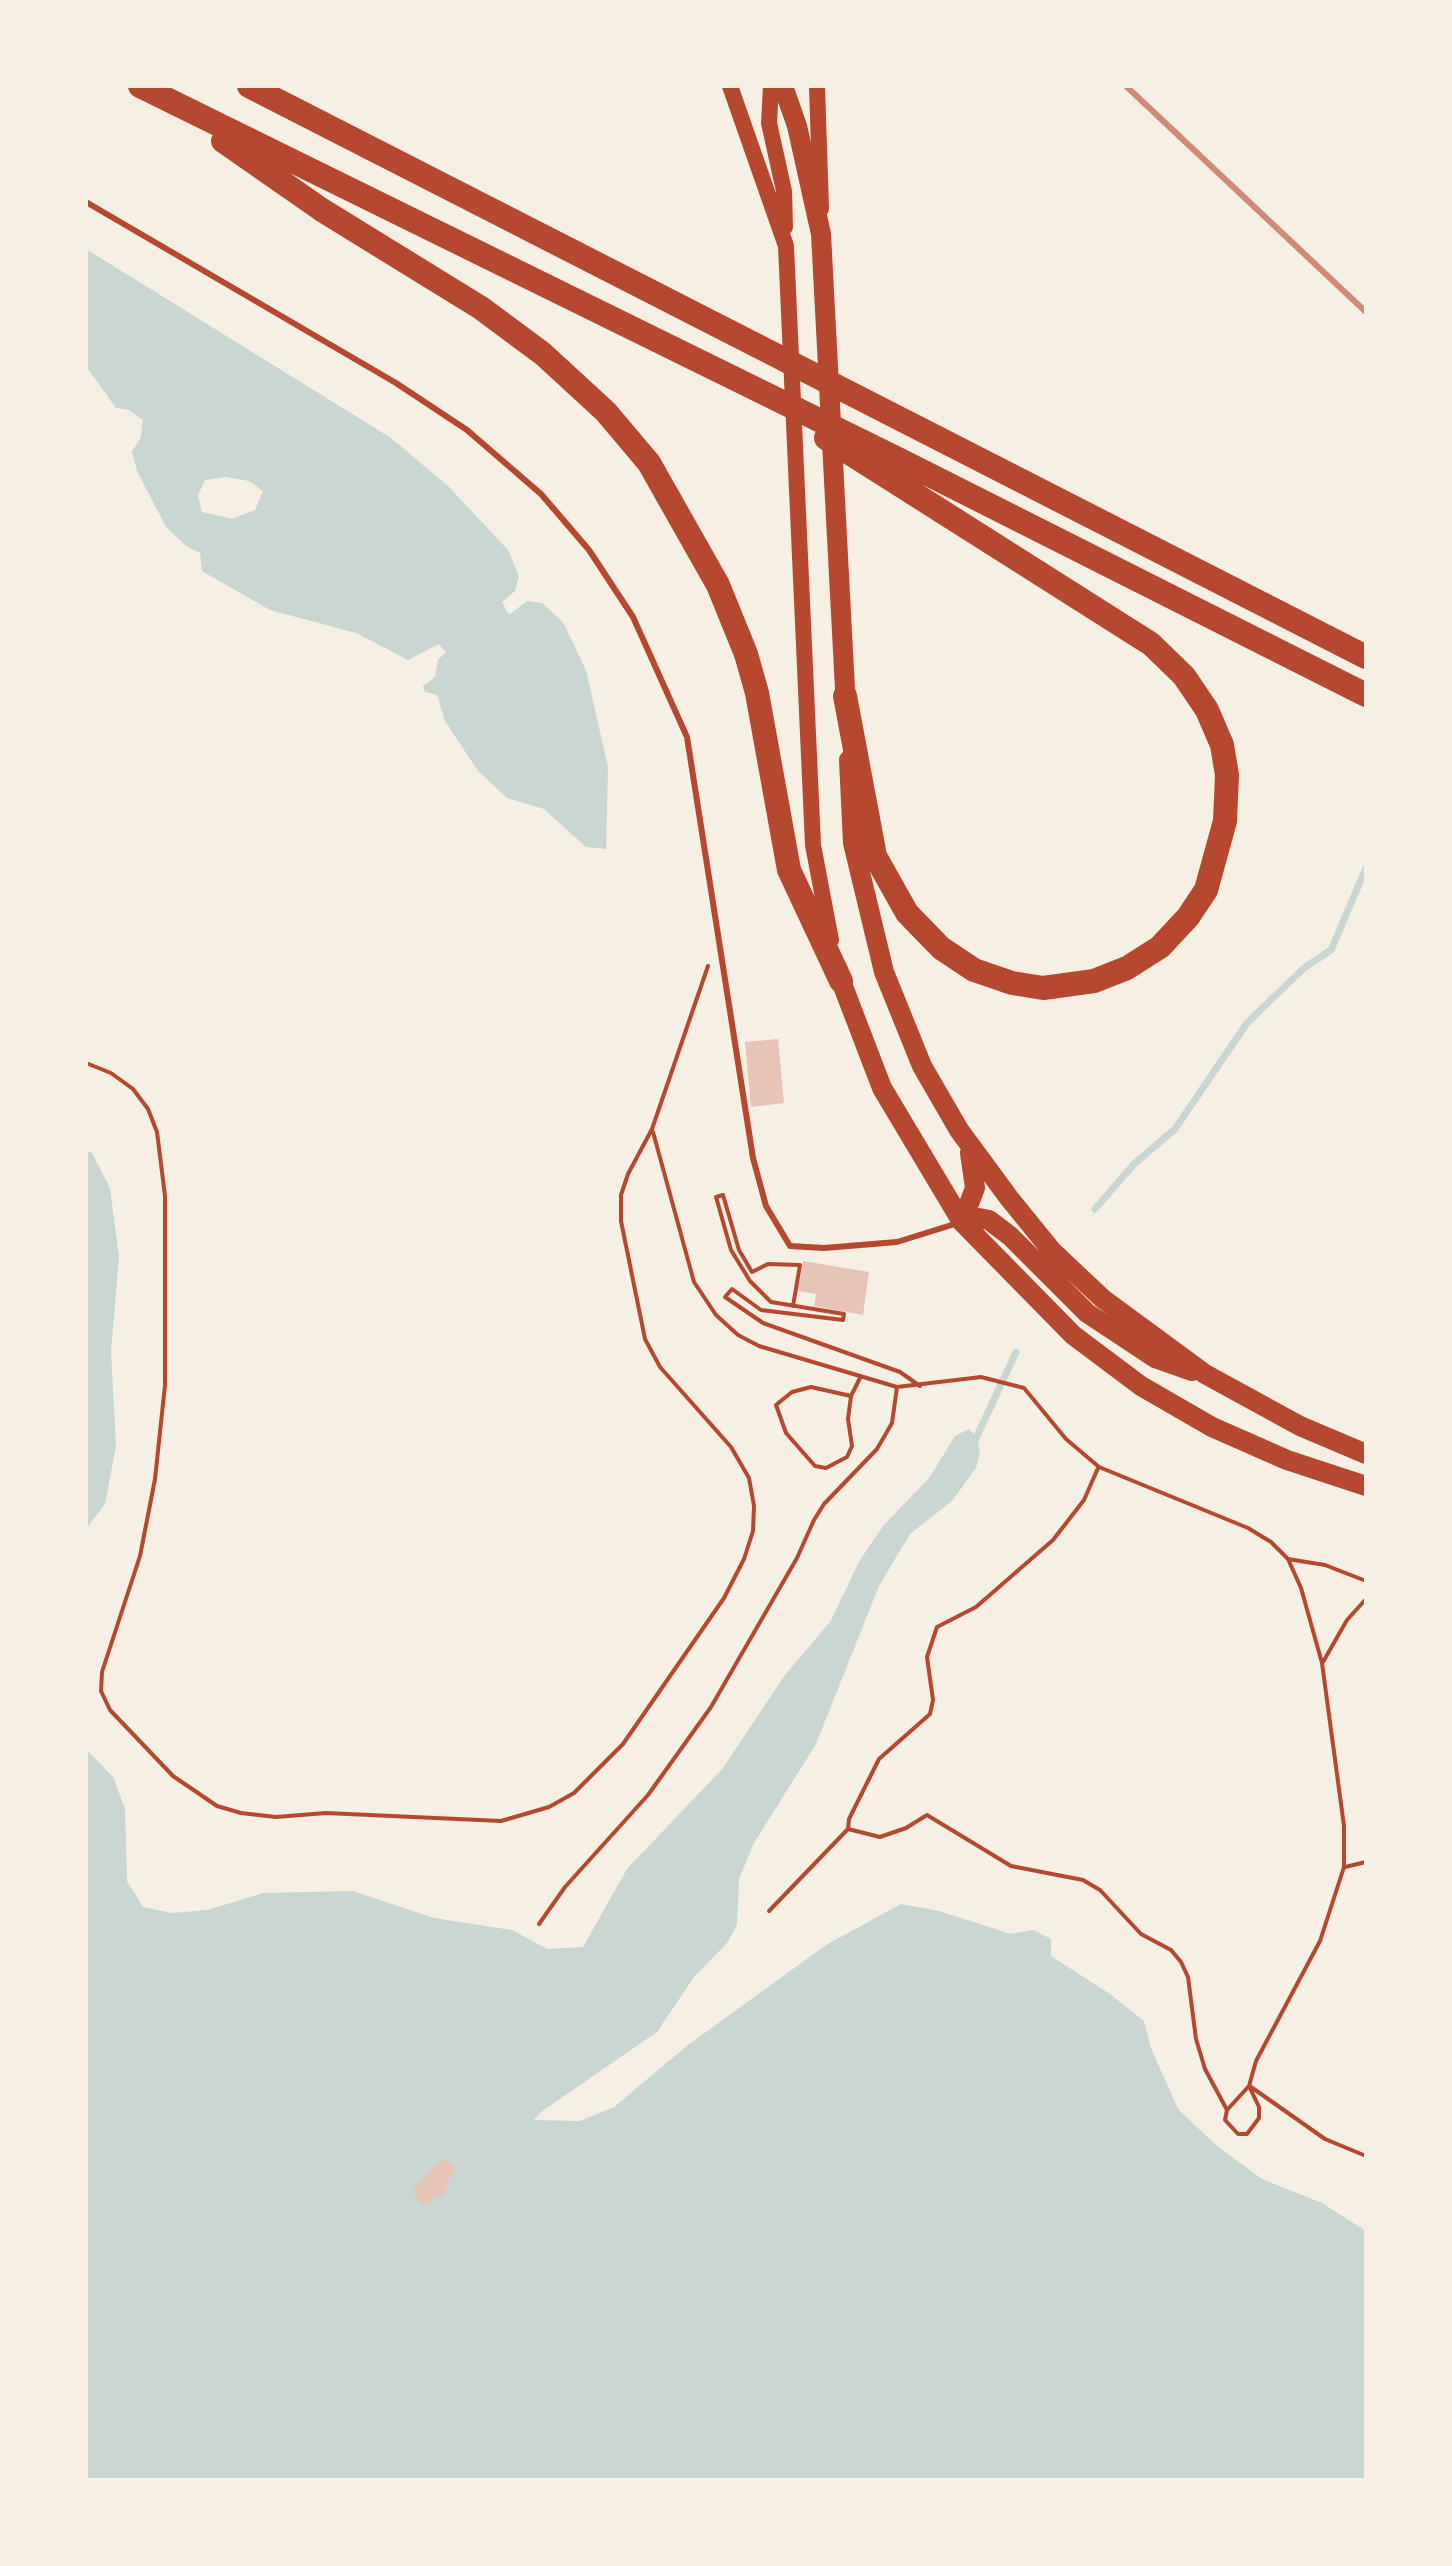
<!DOCTYPE html>
<html>
<head>
<meta charset="utf-8">
<style>
	body { margin:0 }
	#map { position:relative; width:1452px; height:2566px; overflow:hidden; background:#f6efe4; font-family:"DejaVu Sans",sans-serif }
	canvas { display:block }
	.frame { position:absolute; inset:0; border:88px solid #f6efe4; pointer-events:none }
</style>
</head>
<body>
<div id="map">
<canvas width="1452" height="2566"></canvas>
<div class="frame"></div>
</div>
<script>
const context = document.querySelector('canvas').getContext('2d');
context.lineJoin = 'round';
function fill(path, color) {
  context.fillStyle = color;
  context.fill(path, 'evenodd');
}
function poly(rows) {
  const path = new Path2D();
  for (const r of rows) {
    path.moveTo(r[0], r[1]);
    for (let i = 2; i < r.length; i += 2) path.lineTo(r[i], r[i + 1]);
  }
  return path;
}
function trace(path, color, width, dash) {
  context.strokeStyle = color;
  context.lineWidth = width;
  context.lineCap = dash ? 'butt' : 'round';
  context.setLineDash(dash || []);
  context.stroke(path);
}
fill(poly([
	[86,249,391,438,448,486,508,550,519,576,515,591,502,602,509,615,527,601,542,603,563,622,586,670,608,767,606,849,586,847,544,809,507,798,478,771,445,721,437,695,425,692,423,686,435,677,438,659,446,653,439,644,408,660,356,633,270,610,202,571,200,553,186,546,166,527,137,471,132,452,141,437,143,420,129,410,116,408,86,366],
	[226,477,249,481,263,491,255,510,232,519,202,512,198,495,205,480],
	[86,1150,92,1153,110,1188,119,1257,111,1351,116,1446,105,1504,86,1529],
	[969,1429,976,1436,980,1452,976,1468,952,1501,910,1534,879,1586,816,1744,754,1843,739,1879,737,1925,728,1942,694,1977,657,2032,541,2112,534,2120,580,2121,614,2107,688,2045,826,1945,901,1904,939,1911,1011,1934,1033,1930,1051,1939,1051,1956,1110,1994,1144,2021,1151,2048,1178,2109,1217,2146,1262,2179,1322,2203,1366,2231,1366,2480,86,2480,86,1749,113,1777,125,1809,127,1881,143,1907,172,1913,207,1910,264,1893,353,1891,434,1918,512,1930,547,1949,583,1947,627,1869,723,1768,785,1675,830,1622,860,1560,883,1526,930,1477,955,1436]
]), '#c9d6d2');
trace(poly([
	[1095,1209,1134,1164,1175,1129,1247,1023,1304,968,1331,950,1366,868],
	[972,1447,1016,1352]
]), '#c9d6d2', 7);
fill(poly([
	[778,1039,784,1103,751,1107,745,1042],
	[803,1261,869,1272,863,1315,814,1306,816,1294,798,1291],
	[446,2159,456,2168,445,2186,448,2189,440,2198,437,2195,428,2205,421,2205,412,2191,438,2162]
]), '#e6c5b7');
trace(poly([
	[86,1063,111,1073,133,1089,148,1109,157,1132,165,1196,165,1385,155,1479,140,1556,102,1672,101,1691,110,1710,173,1776,217,1806,241,1813,276,1817,326,1813,501,1821,549,1807,574,1793,623,1744,724,1598,744,1559,753,1531,754,1506,749,1478,731,1447,660,1367,645,1339,621,1221,621,1195,628,1174,652,1129,708,966],
	[653,1132,694,1282,716,1315,738,1335,759,1346,897,1387,981,1377,1024,1388,1066,1439,1099,1467,1248,1528,1271,1542,1288,1559,1301,1588,1322,1663,1344,1826,1344,1867,1320,1941,1256,2061,1249,2086,1227,2110,1225,2120,1238,2134,1247,2134,1259,2118,1259,2107,1249,2086],
	[800,1265,768,1264,752,1272,739,1250,723,1195,716,1197,731,1250,750,1281,771,1302,844,1314,843,1320,761,1310,732,1289,725,1297,763,1323,900,1372,920,1386],
	[793,1306,800,1265],
	[851,1396,811,1387,792,1392,776,1405,786,1433,815,1466,826,1468,847,1457,852,1446,848,1419,851,1396,861,1376],
	[1288,1559,1325,1565,1366,1581],
	[1323,1662,1347,1620,1366,1599],
	[848,1829,880,1837,906,1828,927,1815,1011,1866,1083,1880,1100,1890,1141,1934,1171,1950,1181,1962,1188,1977,1196,2039,1205,2069,1227,2110],
	[1345,1867,1366,1862],
	[769,1911,848,1829,849,1819,879,1759,930,1714,933,1700,927,1657,937,1627,976,1607,1053,1540,1084,1500,1098,1468],
	[539,1924,565,1887,648,1795,711,1707,797,1558,814,1520,824,1504,877,1449,892,1423,897,1387],
	[1251,2087,1325,2139,1366,2156]
]), '#b5482f', 4);
trace(poly([
	[86,202,396,383,467,430,541,494,589,550,633,617,687,737,753,1158,766,1206,790,1246,824,1248,897,1242,958,1223]
]), '#b5482f', 6);
trace(poly([
	[730,86,786,246,813,845,831,940],
	[771,86,769,123,784,191,785,227],
	[817,86,821,209]
]), '#b5482f', 16);
trace(poly([
	[783,86,797,126,821,234,846,708],
	[849,760,853,843,884,972,922,1066,959,1130,1009,1198,1052,1251,1103,1299,1205,1374,1300,1426,1366,1454],
	[841,981,882,1088,962,1222,1073,1335,1141,1386,1212,1427,1287,1460,1366,1486],
	[962,1222,979,1218,989,1220,1010,1236,1087,1313,1155,1358,1192,1371],
	[962,1222,975,1188,970,1153]
]), '#b5482f', 20);
trace(poly([
	[140,86,898,459,1366,695],
	[249,86,1366,657],
	[223,141,322,210,481,308,543,354,606,412,649,463,718,585,746,654,757,693,789,870,841,981],
	[826,438,1151,644,1184,676,1207,710,1222,745,1227,775,1225,821,1206,890,1188,917,1160,947,1127,968,1094,981,1043,988,1012,983,974,970,941,948,907,913,875,856,845,696]
]), '#b5482f', 24);
trace(poly([
	[1126,86,1366,312]
]), '#cf8b77', 6);
</script>
</body>
</html>
